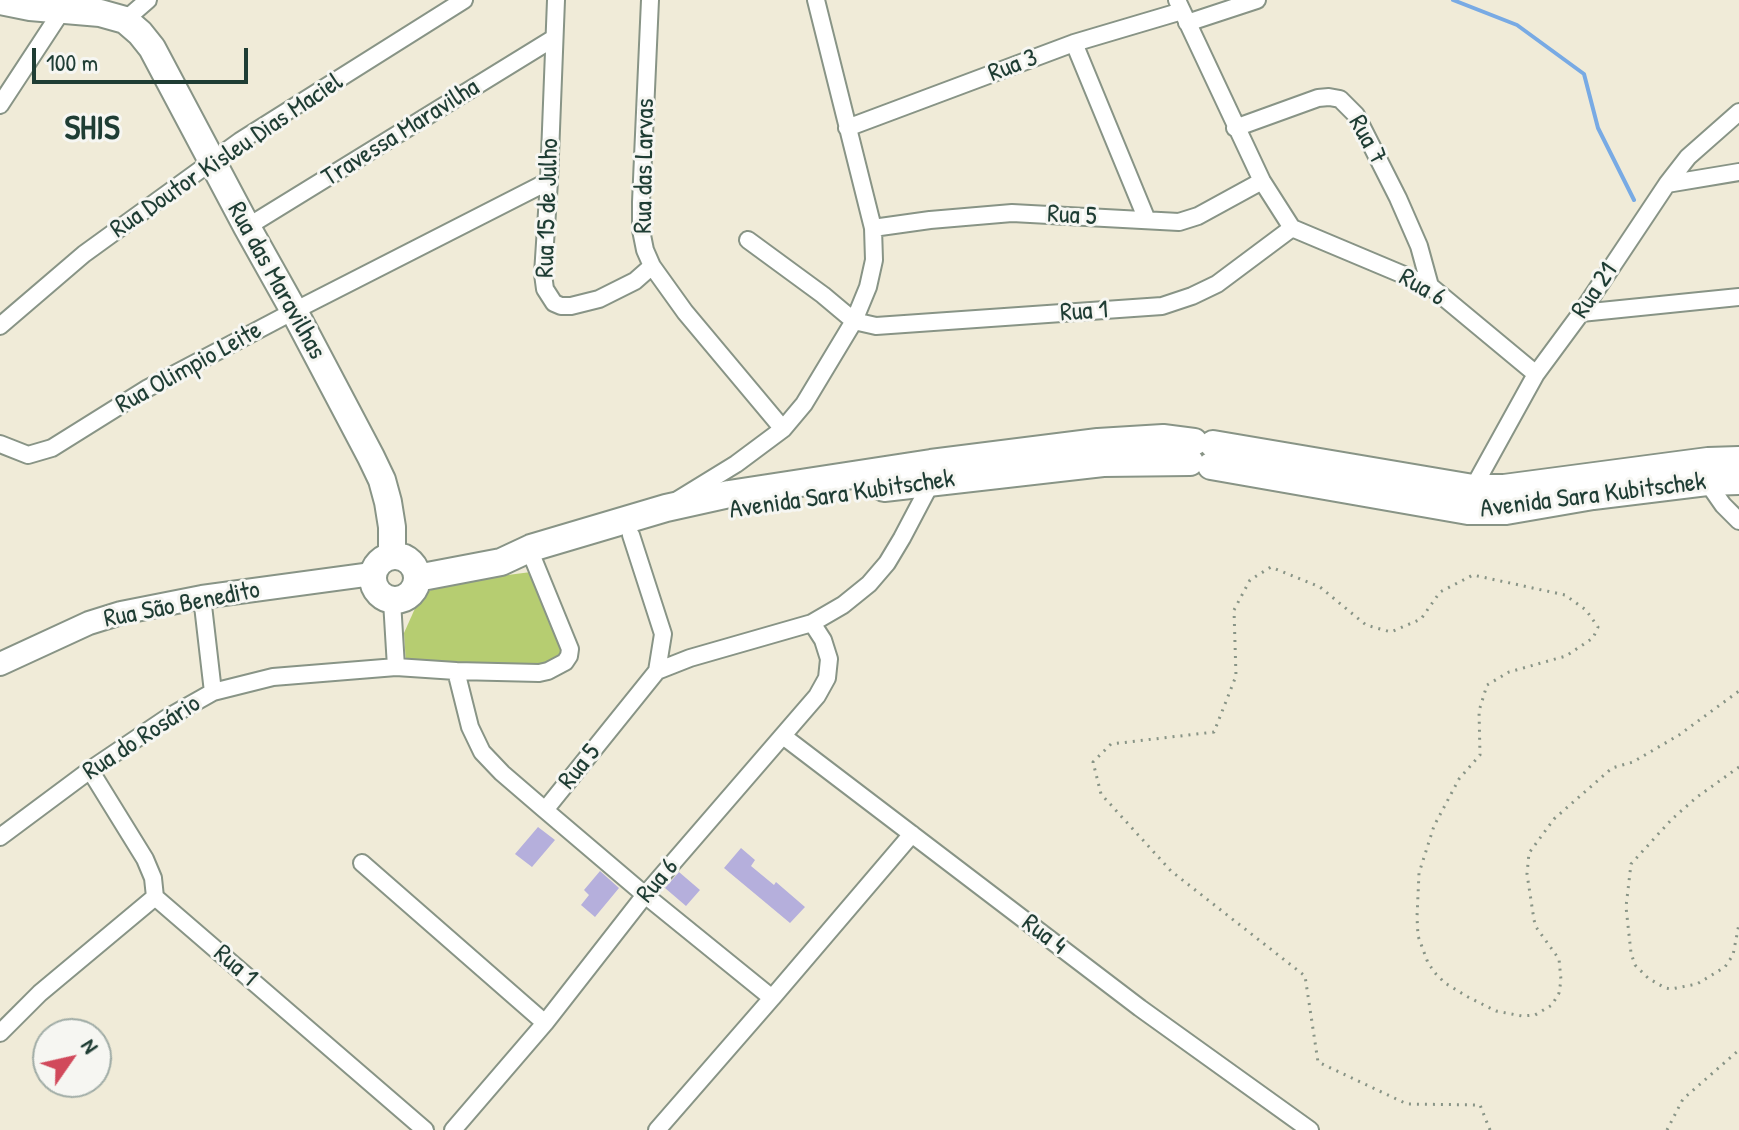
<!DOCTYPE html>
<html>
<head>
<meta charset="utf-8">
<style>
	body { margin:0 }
	#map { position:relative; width:1739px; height:1130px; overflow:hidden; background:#f0ebd8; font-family:"Patrick Hand",sans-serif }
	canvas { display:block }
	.north { position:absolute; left:32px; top:1018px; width:80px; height:80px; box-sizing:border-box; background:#f6f6f2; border:2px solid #a0aca6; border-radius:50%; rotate:56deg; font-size:22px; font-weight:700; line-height:32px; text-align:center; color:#1f3d34 }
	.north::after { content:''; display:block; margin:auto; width:28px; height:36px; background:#d1495b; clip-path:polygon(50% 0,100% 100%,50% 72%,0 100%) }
	.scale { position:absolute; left:32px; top:48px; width:216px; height:36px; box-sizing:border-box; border:4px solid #1f3d34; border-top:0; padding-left:10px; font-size:24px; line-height:28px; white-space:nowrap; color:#1f3d34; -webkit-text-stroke:6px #f6f6f2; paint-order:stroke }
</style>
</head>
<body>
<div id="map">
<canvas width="1739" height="1130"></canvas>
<div class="north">N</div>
<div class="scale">100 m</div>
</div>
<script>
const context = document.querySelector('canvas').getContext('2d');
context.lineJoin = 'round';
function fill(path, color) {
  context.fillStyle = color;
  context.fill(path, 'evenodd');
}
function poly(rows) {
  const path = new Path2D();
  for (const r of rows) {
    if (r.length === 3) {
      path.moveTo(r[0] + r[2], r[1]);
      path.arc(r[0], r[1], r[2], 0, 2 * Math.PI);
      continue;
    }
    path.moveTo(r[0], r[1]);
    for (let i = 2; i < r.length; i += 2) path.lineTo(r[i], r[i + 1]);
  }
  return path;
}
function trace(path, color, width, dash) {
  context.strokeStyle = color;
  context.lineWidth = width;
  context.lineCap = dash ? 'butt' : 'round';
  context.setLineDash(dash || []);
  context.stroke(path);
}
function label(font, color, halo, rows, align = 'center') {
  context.font = font + ' "Patrick Hand",sans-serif';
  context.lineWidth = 6;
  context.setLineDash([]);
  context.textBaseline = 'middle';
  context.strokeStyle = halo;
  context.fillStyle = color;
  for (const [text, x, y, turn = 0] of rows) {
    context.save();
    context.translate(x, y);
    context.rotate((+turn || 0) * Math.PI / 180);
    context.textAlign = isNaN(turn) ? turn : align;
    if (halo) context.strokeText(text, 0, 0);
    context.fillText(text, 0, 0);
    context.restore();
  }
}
fill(poly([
	[531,572,564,651,544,668,406,664,404,633,421,595,446,583]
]), '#b6cd71');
trace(poly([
	[1453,0,1517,25,1584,74,1598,128,1634,200]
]), '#78aae4', 4);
fill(poly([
	[538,827,555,840,532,867,515,854],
	[741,848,755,860,751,866,774,885,776,882,805,907,790,923,724,868],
	[600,871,619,888,595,917,581,905,589,895,584,890],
	[679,872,700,890,686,906,665,888]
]), '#b5afdc');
const minor = poly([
	[556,0,549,181,543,274,545,289,554,303,561,306,571,306,599,299,635,281,652,266],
	[650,0,641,202,641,230,645,250,652,266,685,312,783,429],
	[1177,0,1262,181,1292,228],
	[125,20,148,0],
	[1187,23,1257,0],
	[1074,43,1147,220],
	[0,105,63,9,62,5],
	[847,128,1074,43,1182,11],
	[1235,128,1318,98,1329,97,1340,99,1356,115,1398,198,1419,246,1430,286],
	[1667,184,1739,172],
	[247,227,554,38],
	[873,228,930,220,1012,213,1179,222,1198,216,1262,181],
	[1292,228,1430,286,1536,374],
	[748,240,823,295,854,321,876,326,1162,306,1192,296,1217,284,1292,228],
	[1581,313,1739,297],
	[0,326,84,254,240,141,464,0],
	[0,444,28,455,52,448,148,388,294,311,549,181],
	[1707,482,1723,505,1739,521],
	[1473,488,1536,374,1581,313,1667,184,1688,157,1739,112],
	[679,499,736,464,783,429,804,404,854,321,868,287,874,260,873,228,816,0],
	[631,535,663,634,657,671],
	[202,597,213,692],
	[392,601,396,667],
	[456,671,539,673,548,671,565,662,569,656,570,649,534,561],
	[783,736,1140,1008,1310,1130],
	[90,770,145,859,153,878,155,897,425,1130],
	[0,837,90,770,167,718,213,692,273,677,396,667,456,671,470,727,482,752,502,773,545,810],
	[362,863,545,1023],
	[772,998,912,834],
	[0,1033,40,993,155,897],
	[453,1130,545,1023,645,895,817,696,827,678,829,659,823,640,812,623],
	[657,1130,772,998,645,895,545,810,657,671,690,658,812,623,843,605,869,584,887,563,902,538,932,481]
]);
const tertiary = poly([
	[0,664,89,623,121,613,202,597,372,574]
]);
const primary = poly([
	[0,1,30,7,100,13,125,20,140,33,152,48,247,227,294,311,371,457,382,480,388,502,392,527,392,556],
	[1213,444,1473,488,1504,488,1708,461,1739,460],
	[1211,466,1468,511,1506,511,1593,496,1707,482,1739,481],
	[884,488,1103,463,1190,462],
	[395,578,22],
	[417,578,501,562,531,548,666,508,729,494,931,463,1098,442,1163,438,1194,442]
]);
trace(minor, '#889486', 20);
trace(tertiary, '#889486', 26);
trace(primary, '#889486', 30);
trace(poly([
	[1739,767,1697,797,1672,819,1631,864,1626,907,1631,953,1635,965,1648,978,1665,988,1671,989,1697,984,1725,967,1733,955,1739,924],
	[1490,1130,1480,1105,1407,1104,1318,1062,1305,976,1171,871,1101,794,1093,762,1111,744,1214,732,1236,676,1234,610,1250,580,1271,567,1320,587,1366,625,1391,632,1421,619,1440,592,1473,575,1565,595,1586,610,1598,627,1593,638,1566,656,1509,672,1487,685,1479,711,1480,755,1459,779,1434,826,1419,873,1417,917,1418,936,1428,963,1436,974,1445,983,1468,997,1496,1011,1522,1016,1535,1015,1552,1005,1559,993,1561,980,1559,959,1536,927,1534,920,1527,874,1529,853,1554,819,1612,768,1633,762,1679,735,1739,691],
	[1667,1130,1683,1099,1739,1050]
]), '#889486', 3, [2, 6]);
trace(minor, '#fff', 16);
trace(tertiary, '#fff', 22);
trace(primary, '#fff', 26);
label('26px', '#1f3d34', '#f6f6f2', [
	["Rua 3",1013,66,-21],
	["Travessa Maravilha",401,133,-32],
	["Rua 7",1367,140,61],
	["Rua Doutor Kisleu Dias Maciel",227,156,-34],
	["Rua das Larvas",645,166,-89],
	["Rua 15 de Julho",548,208,-88],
	["Rua 5",1072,216,3],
	["Rua das Maravilhas",276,281,61],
	["Rua 6",1422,288,30],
	["Rua 21",1595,291,-56],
	["Rua 1",1084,312,-4],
	["Rua Olimpio Leite",189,368,-29],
	["Avenida Sara Kubitschek",842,495,-8],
	["Avenida Sara Kubitschek",1593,496,-7],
	["Rua São Benedito",182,605,-11],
	["Rua do Rosário",142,738,-33],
	["Rua 5",580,767,-51],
	["Rua 6",658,881,-50],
	["Rua 4",1044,935,37],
	["Rua 1",235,966,41]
]);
label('bold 34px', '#1f3d34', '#f6f6f2', [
	["SHIS",92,130]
]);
</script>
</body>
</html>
